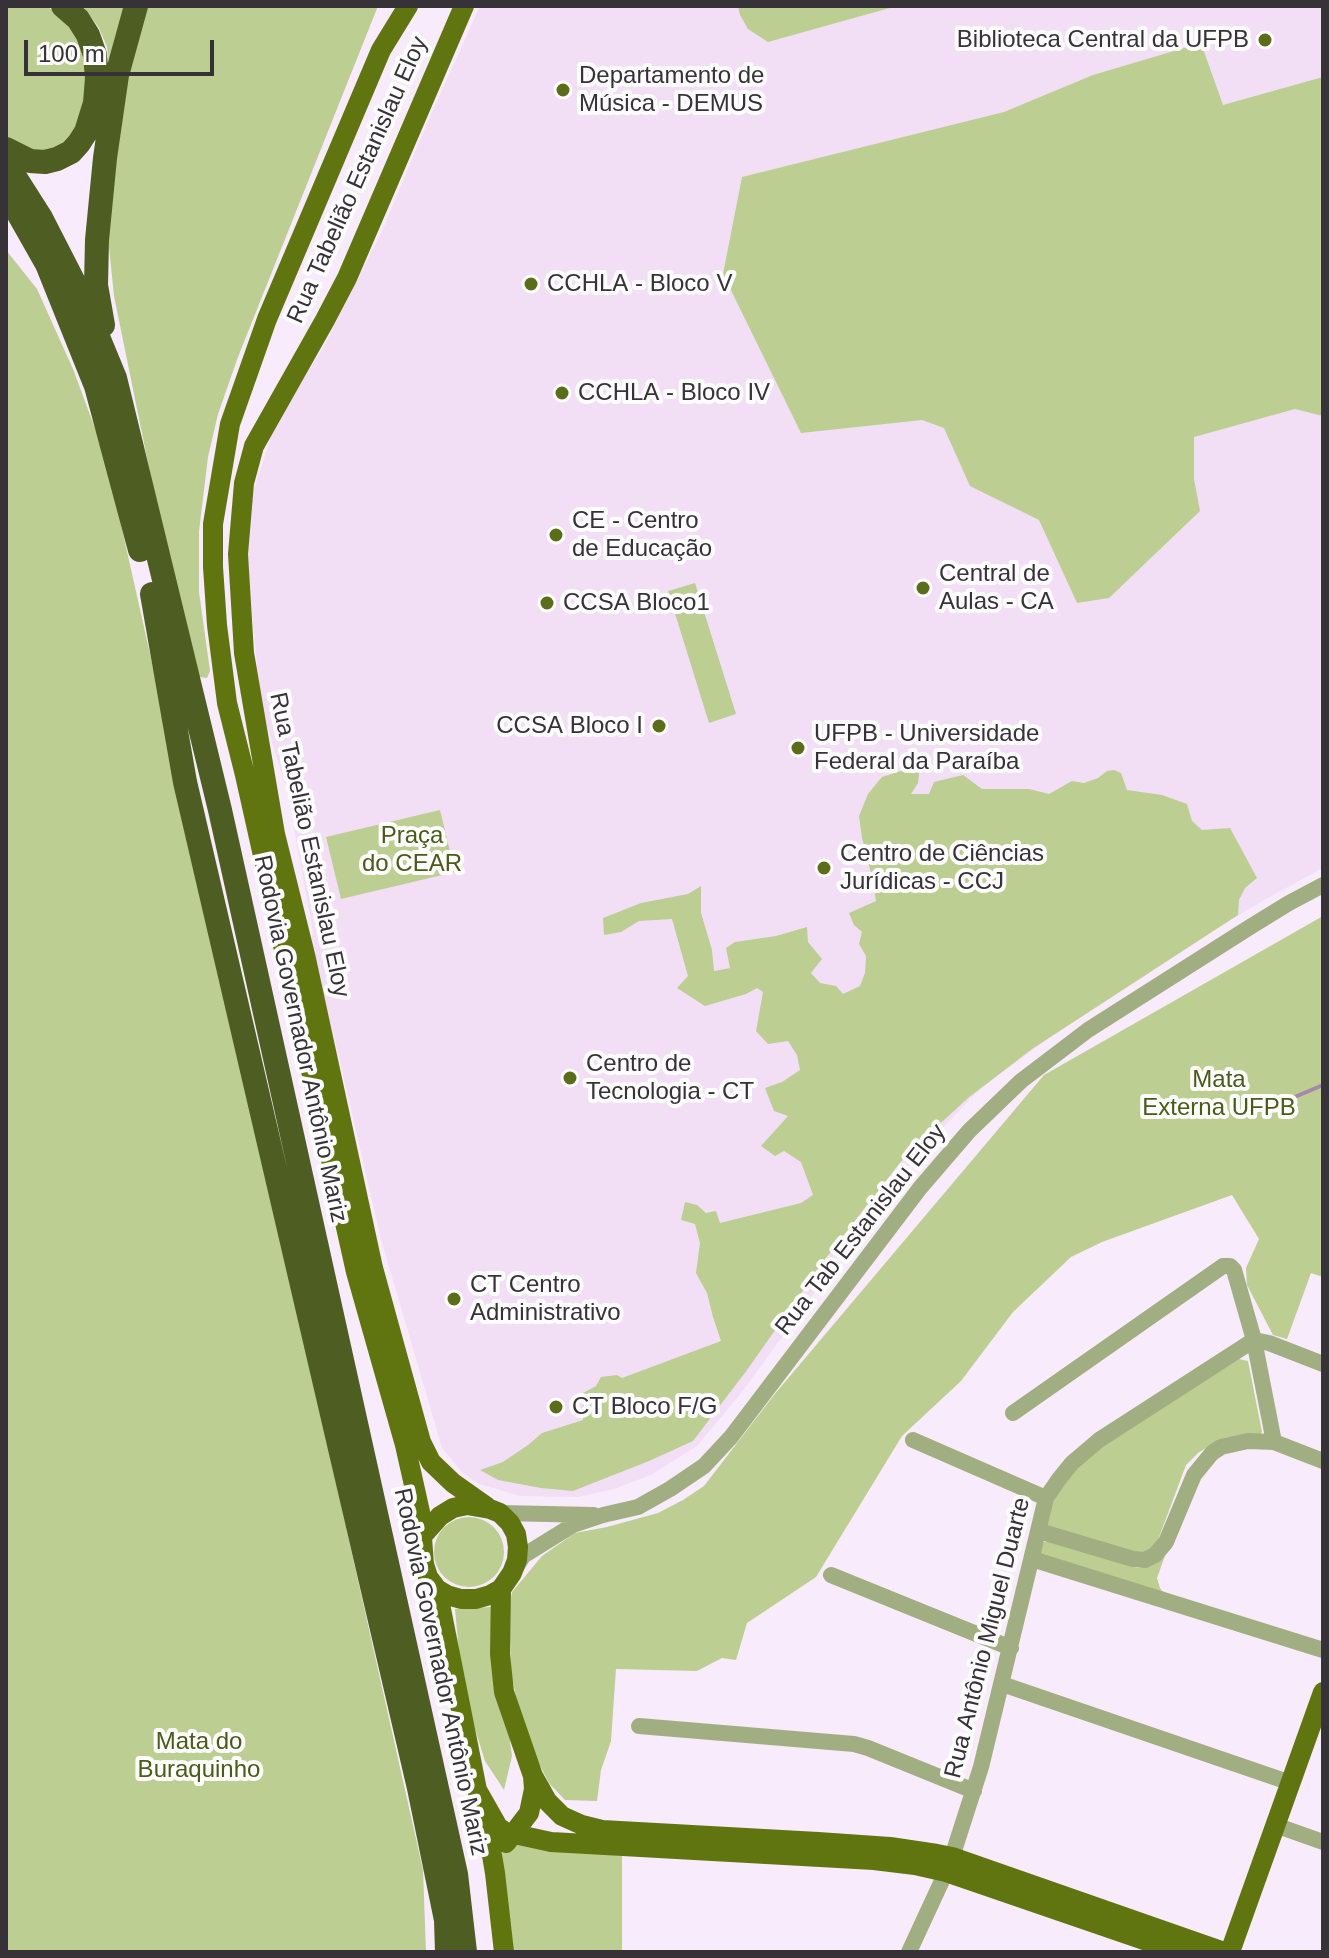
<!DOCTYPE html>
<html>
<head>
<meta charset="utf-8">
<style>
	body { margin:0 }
	#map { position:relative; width:1329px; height:1958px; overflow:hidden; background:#f8ebfb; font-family:Helvetica,sans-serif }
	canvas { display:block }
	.frame { position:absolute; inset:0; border:8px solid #373238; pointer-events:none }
	.scale { position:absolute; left:24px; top:40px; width:190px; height:36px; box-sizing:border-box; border:4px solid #373238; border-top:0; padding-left:10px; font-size:24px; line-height:28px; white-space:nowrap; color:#373238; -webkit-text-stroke:6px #fdfdfd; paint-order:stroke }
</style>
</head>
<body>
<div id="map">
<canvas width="1329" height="1958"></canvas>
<div class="frame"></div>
<div class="scale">100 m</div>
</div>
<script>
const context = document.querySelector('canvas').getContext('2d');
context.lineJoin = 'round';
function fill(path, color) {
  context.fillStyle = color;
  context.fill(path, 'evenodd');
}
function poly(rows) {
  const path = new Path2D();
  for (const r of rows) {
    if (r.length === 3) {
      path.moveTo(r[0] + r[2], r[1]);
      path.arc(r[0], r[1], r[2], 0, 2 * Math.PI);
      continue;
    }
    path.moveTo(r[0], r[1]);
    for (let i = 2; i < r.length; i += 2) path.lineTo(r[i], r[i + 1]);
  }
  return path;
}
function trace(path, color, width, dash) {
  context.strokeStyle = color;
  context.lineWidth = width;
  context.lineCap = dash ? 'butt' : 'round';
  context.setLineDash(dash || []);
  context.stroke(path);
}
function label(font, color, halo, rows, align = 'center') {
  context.font = font + ' Helvetica,sans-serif';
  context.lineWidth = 8;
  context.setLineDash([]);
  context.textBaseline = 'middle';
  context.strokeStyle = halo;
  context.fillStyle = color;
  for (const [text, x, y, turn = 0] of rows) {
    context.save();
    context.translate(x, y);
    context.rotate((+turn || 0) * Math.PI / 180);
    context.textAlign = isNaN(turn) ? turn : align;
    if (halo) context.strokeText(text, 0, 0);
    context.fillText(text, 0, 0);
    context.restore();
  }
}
fill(poly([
	[480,6,1323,6,1323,868,1266,899,1164,960,1049,1038,980,1089,935,1136,895,1182,742,1392,697,1446,651,1475,614,1489,578,1497,520,1496,479,1484,462,1472,442,1448,381,1239,337,1049,310,944,313,932,287,790,261,707,247,560,252,495,277,419,322,350,383,229,425,128]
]), '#f2dff5');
fill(poly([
	[6,6,48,7,68,22,81,42,90,70,83,133,38,156,11,141,6,135],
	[83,6,128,6,111,84,107,47,99,28],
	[148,6,378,6,238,357,218,414,208,457,199,531,199,592,210,671,207,678,199,677,165,546,114,296,108,237,121,95,130,48],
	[738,6,897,6,768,42,748,29,740,15],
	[1201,43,1223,105,1323,77,1323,416,1295,409,1194,437,1194,479,1200,511,1109,598,1077,603,1039,520,970,486,944,428,922,420,801,433,723,274,742,177,1004,112,1093,75],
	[6,250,37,289,73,369,106,458,423,1870,426,1952,6,1952],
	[695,583,736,714,709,723,668,591],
	[920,765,918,783,911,794,929,794,934,782,963,775,982,789,1029,789,1049,794,1072,781,1084,783,1098,778,1107,771,1114,770,1121,773,1127,790,1162,795,1187,804,1192,821,1202,830,1230,828,1257,878,1245,888,1239,900,1238,915,1032,1049,968,1098,906,1155,826,1258,747,1370,693,1441,649,1461,573,1491,541,1488,498,1480,480,1470,503,1462,528,1445,542,1433,583,1420,583,1393,596,1386,601,1377,617,1375,622,1378,721,1341,713,1317,707,1293,696,1273,700,1243,695,1224,681,1220,685,1202,697,1205,706,1213,716,1211,720,1223,801,1203,813,1195,801,1162,784,1151,775,1156,761,1146,788,1116,774,1111,765,1088,782,1082,800,1070,797,1055,788,1041,768,1044,756,1031,763,992,757,988,746,994,705,1006,677,988,688,976,672,919,639,921,621,932,604,935,603,918,641,903,688,894,701,886,701,913,712,950,714,971,730,968,726,948,735,942,776,936,807,927,808,942,822,959,811,973,820,983,836,986,843,994,860,986,865,973,866,956,859,944,862,932,854,925,849,913,876,901,872,877,862,838,859,816,868,794,882,777],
	[440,810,455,872,341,899,326,837],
	[1323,916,1323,1277,1311,1273,1287,1339,1273,1335,1247,1285,1246,1268,1259,1239,1232,1195,1102,1242,1071,1257,1013,1312,961,1381,902,1436,816,1577,747,1623,736,1660,722,1658,697,1671,616,1669,611,1741,601,1770,597,1801,565,1800,549,1783,534,1754,520,1717,511,1672,509,1610,512,1592,542,1556,575,1533,607,1527,658,1513,683,1500,704,1486,774,1395,1044,1075],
	[1239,1359,1248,1361,1262,1432,1260,1435,1214,1443,1198,1453,1186,1465,1155,1548,1144,1557,1045,1527,1049,1510,1060,1488,1071,1473,1105,1443],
	[469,1552,35],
	[1048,1541,1137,1568,1147,1567,1167,1550,1157,1578,1160,1588,1167,1598,1041,1554,1040,1546,1044,1542],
	[492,1607,512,1756,504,1790,485,1761,469,1710,460,1662,455,1609],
	[518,1841,622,1856,622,1952,510,1952,500,1855]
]), '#bcce92');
trace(poly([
	[1264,1110,1323,1085]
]), '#a788ad', 4);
trace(poly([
	[1013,1413,1223,1266,1230,1266,1234,1270,1254,1340,1274,1442],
	[913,1440,1046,1498],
	[500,1513,594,1515],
	[1039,1531,1133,1559,1145,1560,1155,1555,1166,1542,1194,1475,1212,1453,1221,1447,1248,1441,1274,1442,1323,1461],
	[1032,1559,1323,1650],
	[515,1569,523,1556,573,1525,603,1515,638,1507,670,1489,704,1466,731,1437,920,1188,969,1131,1021,1081,1088,1030,1250,927,1289,903,1323,885],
	[831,1575,1011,1648],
	[1002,1684,1291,1783],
	[639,1726,854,1744,868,1748,974,1791],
	[1275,1825,1323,1842],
	[952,1857,981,1767,1046,1498,1059,1479,1072,1463,1099,1440,1254,1340,1269,1343,1323,1364],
	[909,1952,946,1872]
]), '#a1ae81', 16);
trace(poly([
	[408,6,381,50,267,319,230,424,213,524,213,567,217,625,227,703,245,775,356,1272,405,1445,414,1485,420,1512,424,1564,428,1577,437,1589,447,1595,461,1599,476,1599,490,1595,501,1589,512,1573,517,1560,518,1547,516,1534,510,1523,500,1513,490,1509,467,1505,453,1508,440,1516,423,1535],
	[464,6,347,278,325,320,254,446,244,483,238,554,244,653,275,834,306,959,373,1268,421,1442,431,1462,453,1483,487,1507],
	[437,1589,477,1790,498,1827,505,1832,551,1842,874,1860,915,1865,946,1872,1179,1952],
	[501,1589,500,1654,504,1692,533,1776,547,1801,562,1816,582,1825,602,1830,818,1842,890,1847,937,1854,952,1857,1224,1952],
	[483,1814,488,1832,495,1873,504,1952],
	[506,1843,529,1813,534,1789,533,1776],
	[1230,1952,1323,1692]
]), '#60750f', 20);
trace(poly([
	[6,149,30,161,45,162,57,159,71,152,79,143,86,132,95,103,97,78,95,55,88,35,78,19,63,6],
	[6,163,41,218,82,298,115,378,220,810,456,1874,465,1952],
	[9,197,47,264,96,386,140,550],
	[103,325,96,285,97,240,105,158,117,75,136,6],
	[152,594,185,782,419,1788,446,1920,447,1952]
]), '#4e5d21', 24);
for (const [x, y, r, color] of [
	[1265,40,8,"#5b6d1a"],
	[563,90,8,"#5b6d1a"],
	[531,284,8,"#5b6d1a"],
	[562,393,8,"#5b6d1a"],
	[556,535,8,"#5b6d1a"],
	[923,588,8,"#5b6d1a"],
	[547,603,8,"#5b6d1a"],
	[659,726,8,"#5b6d1a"],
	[798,748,8,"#5b6d1a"],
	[824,868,8,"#5b6d1a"],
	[570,1078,8,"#5b6d1a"],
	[454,1299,8,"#5b6d1a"],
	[556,1407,8,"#5b6d1a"]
]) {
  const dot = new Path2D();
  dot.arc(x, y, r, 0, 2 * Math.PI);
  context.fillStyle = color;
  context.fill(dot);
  trace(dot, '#fdfdfd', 3);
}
label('24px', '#373238', '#fdfdfd', [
	["Biblioteca Central da UFPB",1249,40,"right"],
	["Departamento de",579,76],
	["Música - DEMUS",579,104],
	["CCHLA - Bloco V",547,284],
	["CCHLA - Bloco IV",578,393],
	["CE - Centro",572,521],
	["de Educação",572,549],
	["Central de",939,574],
	["Aulas - CA",939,602],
	["CCSA Bloco1",563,603],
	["CCSA Bloco I",643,726,"right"],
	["UFPB - Universidade",814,734],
	["Federal da Paraíba",814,762],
	["Centro de Ciências",840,854],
	["Jurídicas - CCJ",840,882],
	["Centro de",586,1064],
	["Tecnologia - CT",586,1092],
	["CT Centro",470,1285],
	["Administrativo",470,1313],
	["CT Bloco F/G",572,1407]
], 'left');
label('24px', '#373238', '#fdfdfd', [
	["Rua Tabelião Estanislau Eloy",358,180,-66],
	["Rua Tabelião Estanislau Eloy",309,845,78],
	["Rodovia Governador Antônio Mariz",300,1039,78],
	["Rua Tab Estanislau Eloy",861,1230,-52],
	["Rua Antônio Miguel Duarte",988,1638,-76],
	["Rodovia Governador Antônio Mariz",440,1672,78]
]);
label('24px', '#4b5a1a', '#fdfdfd', [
	["Praça",412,836],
	["do CEAR",412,864],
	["Mata",1219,1080],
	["Externa UFPB",1219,1108],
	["Mata do",199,1742],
	["Buraquinho",199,1770]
]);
</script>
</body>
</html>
